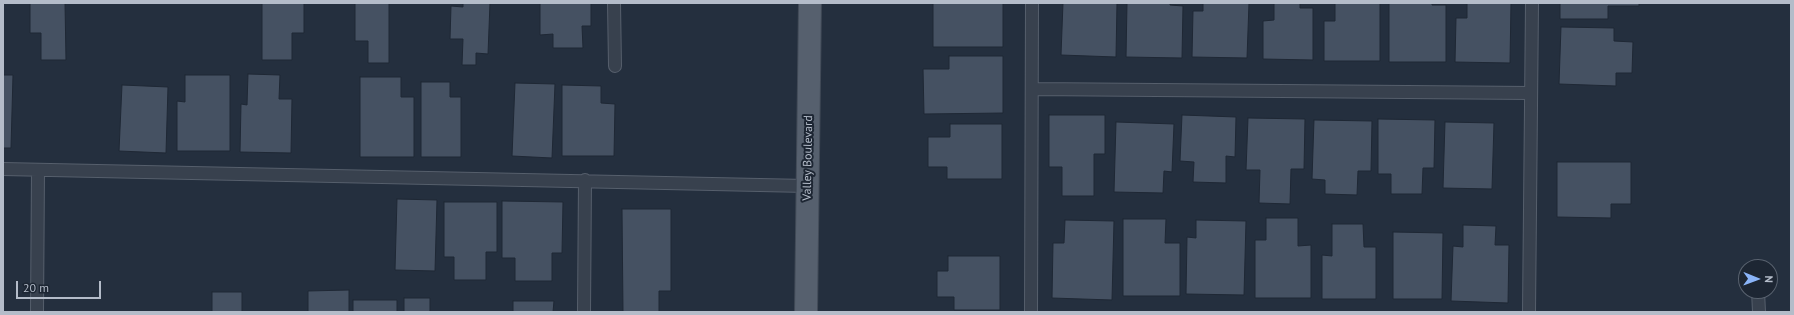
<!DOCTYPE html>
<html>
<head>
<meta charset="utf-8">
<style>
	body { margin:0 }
	#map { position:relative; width:1794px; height:315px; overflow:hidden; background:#242f3e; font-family:"PT Sans",sans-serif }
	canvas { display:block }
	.frame { position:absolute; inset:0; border:4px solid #b4bcc9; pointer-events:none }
	.north { position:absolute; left:1738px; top:259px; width:40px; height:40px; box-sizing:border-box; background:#1d2633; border:1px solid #59626f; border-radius:50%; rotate:91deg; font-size:11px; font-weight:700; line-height:16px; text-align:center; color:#b4bcc9 }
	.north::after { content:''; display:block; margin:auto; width:14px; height:18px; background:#8ab4f8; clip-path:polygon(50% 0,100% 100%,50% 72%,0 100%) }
	.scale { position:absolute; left:16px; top:281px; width:85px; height:18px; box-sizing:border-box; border:2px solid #b4bcc9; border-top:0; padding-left:5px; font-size:12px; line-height:14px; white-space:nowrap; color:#b4bcc9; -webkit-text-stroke:3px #1d2633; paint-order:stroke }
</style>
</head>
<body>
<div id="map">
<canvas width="1794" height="315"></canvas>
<div class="frame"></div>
<div class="north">N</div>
<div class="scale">20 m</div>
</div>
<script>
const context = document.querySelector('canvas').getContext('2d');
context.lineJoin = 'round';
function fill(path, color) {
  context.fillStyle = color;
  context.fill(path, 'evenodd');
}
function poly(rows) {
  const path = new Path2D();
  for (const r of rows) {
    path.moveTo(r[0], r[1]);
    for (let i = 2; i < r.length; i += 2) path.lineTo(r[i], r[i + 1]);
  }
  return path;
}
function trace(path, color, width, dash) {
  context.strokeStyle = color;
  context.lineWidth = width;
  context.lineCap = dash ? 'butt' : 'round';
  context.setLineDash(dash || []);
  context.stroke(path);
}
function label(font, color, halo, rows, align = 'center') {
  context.font = font + ' "PT Sans",sans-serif';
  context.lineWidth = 4;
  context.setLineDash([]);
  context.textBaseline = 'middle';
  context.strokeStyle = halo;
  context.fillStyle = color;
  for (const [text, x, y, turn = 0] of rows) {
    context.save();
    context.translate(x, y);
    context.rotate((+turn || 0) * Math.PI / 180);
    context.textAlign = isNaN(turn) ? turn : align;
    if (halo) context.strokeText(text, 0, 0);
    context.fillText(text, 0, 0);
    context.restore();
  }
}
const building = poly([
	[30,3,65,3,66,60,41,60,41,33,30,33,30,3],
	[262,3,304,3,304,33,292,33,292,60,262,60,262,3],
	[355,3,389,3,389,63,368,63,368,41,355,41,355,3],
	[463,3,490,3,488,54,476,53,476,65,462,65,463,39,450,39,451,6,463,7,463,3],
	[540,3,591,3,591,26,582,26,583,48,553,48,553,34,540,35,540,3],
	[933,3,1003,3,1003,47,933,47,933,3],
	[1063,3,1117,3,1116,57,1061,55,1063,3],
	[1127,3,1170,3,1170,5,1183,6,1182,58,1126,57,1127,3],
	[1203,3,1249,3,1247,58,1192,57,1193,11,1203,11,1203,3],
	[1274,3,1300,3,1300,8,1313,8,1313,60,1263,59,1263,21,1274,20,1274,3],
	[1335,3,1380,3,1380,61,1324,61,1324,21,1335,21,1335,3],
	[1389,3,1432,3,1432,5,1446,5,1446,62,1389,62,1389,3],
	[1467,3,1511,3,1510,63,1455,62,1456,18,1467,18,1467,3],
	[1560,3,1639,3,1639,6,1608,6,1608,19,1560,19,1560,3],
	[1561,27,1614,28,1614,41,1633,42,1632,73,1616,73,1616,86,1559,84,1561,27],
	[949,56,1003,56,1003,113,924,114,923,69,949,69,949,56],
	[248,74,280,75,279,99,292,99,291,153,240,152,241,104,247,105,248,74],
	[3,75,13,75,11,148,3,148,3,75],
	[185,75,230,75,230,151,177,151,177,101,185,102,185,75],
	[360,77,401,77,401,97,414,97,414,157,360,157,360,77],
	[421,82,450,82,450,97,461,97,461,157,421,157,421,82],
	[515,83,555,84,552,158,512,156,515,83],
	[122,85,168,87,166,153,119,151,122,85],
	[562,85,601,86,601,103,615,104,614,156,562,156,562,85],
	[1049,115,1105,115,1105,154,1094,154,1094,196,1062,196,1062,167,1049,167,1049,115],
	[1182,115,1236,117,1235,157,1226,156,1226,183,1193,182,1194,162,1180,161,1182,115],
	[1248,118,1305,119,1304,169,1291,169,1290,204,1259,203,1260,170,1246,170,1248,118],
	[1378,119,1435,120,1434,168,1423,168,1422,194,1391,194,1391,174,1378,174,1378,119],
	[1314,120,1372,121,1371,171,1358,171,1357,195,1325,194,1325,180,1312,179,1314,120],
	[1116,122,1174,124,1172,172,1164,171,1163,193,1114,192,1116,122],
	[1445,122,1494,123,1492,189,1443,188,1445,122],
	[950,124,1002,124,1002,179,947,179,947,167,928,167,928,137,950,137,950,124],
	[1557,162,1631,162,1631,204,1611,204,1611,218,1557,217,1557,162],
	[397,199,437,200,435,271,395,270,397,199],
	[502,201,563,202,562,253,552,253,552,281,515,281,515,258,502,258,502,201],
	[444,202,497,202,497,252,486,252,486,280,454,280,454,257,444,257,444,202],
	[622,209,671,209,671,291,659,291,659,312,623,312,622,209],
	[1266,218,1298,218,1298,246,1311,245,1311,298,1255,298,1255,240,1266,240,1266,218],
	[1123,219,1166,219,1165,243,1180,243,1180,296,1123,296,1123,219],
	[1065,220,1114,221,1112,300,1052,298,1053,243,1064,243,1065,220],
	[1196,220,1246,221,1244,295,1186,294,1187,237,1196,238,1196,220],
	[1332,224,1363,224,1364,247,1376,247,1376,299,1322,299,1322,255,1332,256,1332,224],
	[1463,225,1496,226,1495,245,1509,245,1508,303,1451,301,1453,246,1463,247,1463,225],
	[1393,232,1443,233,1442,299,1393,299,1393,232],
	[948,256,1000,256,1000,310,954,310,954,297,937,297,937,271,948,271,948,256],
	[349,290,349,312,308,312,308,291,349,290],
	[212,292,242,292,242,312,212,312,212,292],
	[404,298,430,298,430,312,404,312,404,298],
	[353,300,397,300,397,312,353,312,353,300],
	[513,301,554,301,553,312,513,312,513,301]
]);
fill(building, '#455162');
trace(building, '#1f2835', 1);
const service = poly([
	[614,3,615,66],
	[1032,89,1531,93],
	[3,169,807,186],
	[1758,291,1759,312],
	[37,312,38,170],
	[584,312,585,180],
	[1031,312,1032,3],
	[1529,312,1532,3]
]);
const primary = poly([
	[806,312,810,3]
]);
trace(service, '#565f6c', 14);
trace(primary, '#414a57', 24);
trace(service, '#38414e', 12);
trace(primary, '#56606e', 22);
label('12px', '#b4bcc9', '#1d2633', [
	["Valley Boulevard",808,158,-89]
]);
</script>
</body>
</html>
